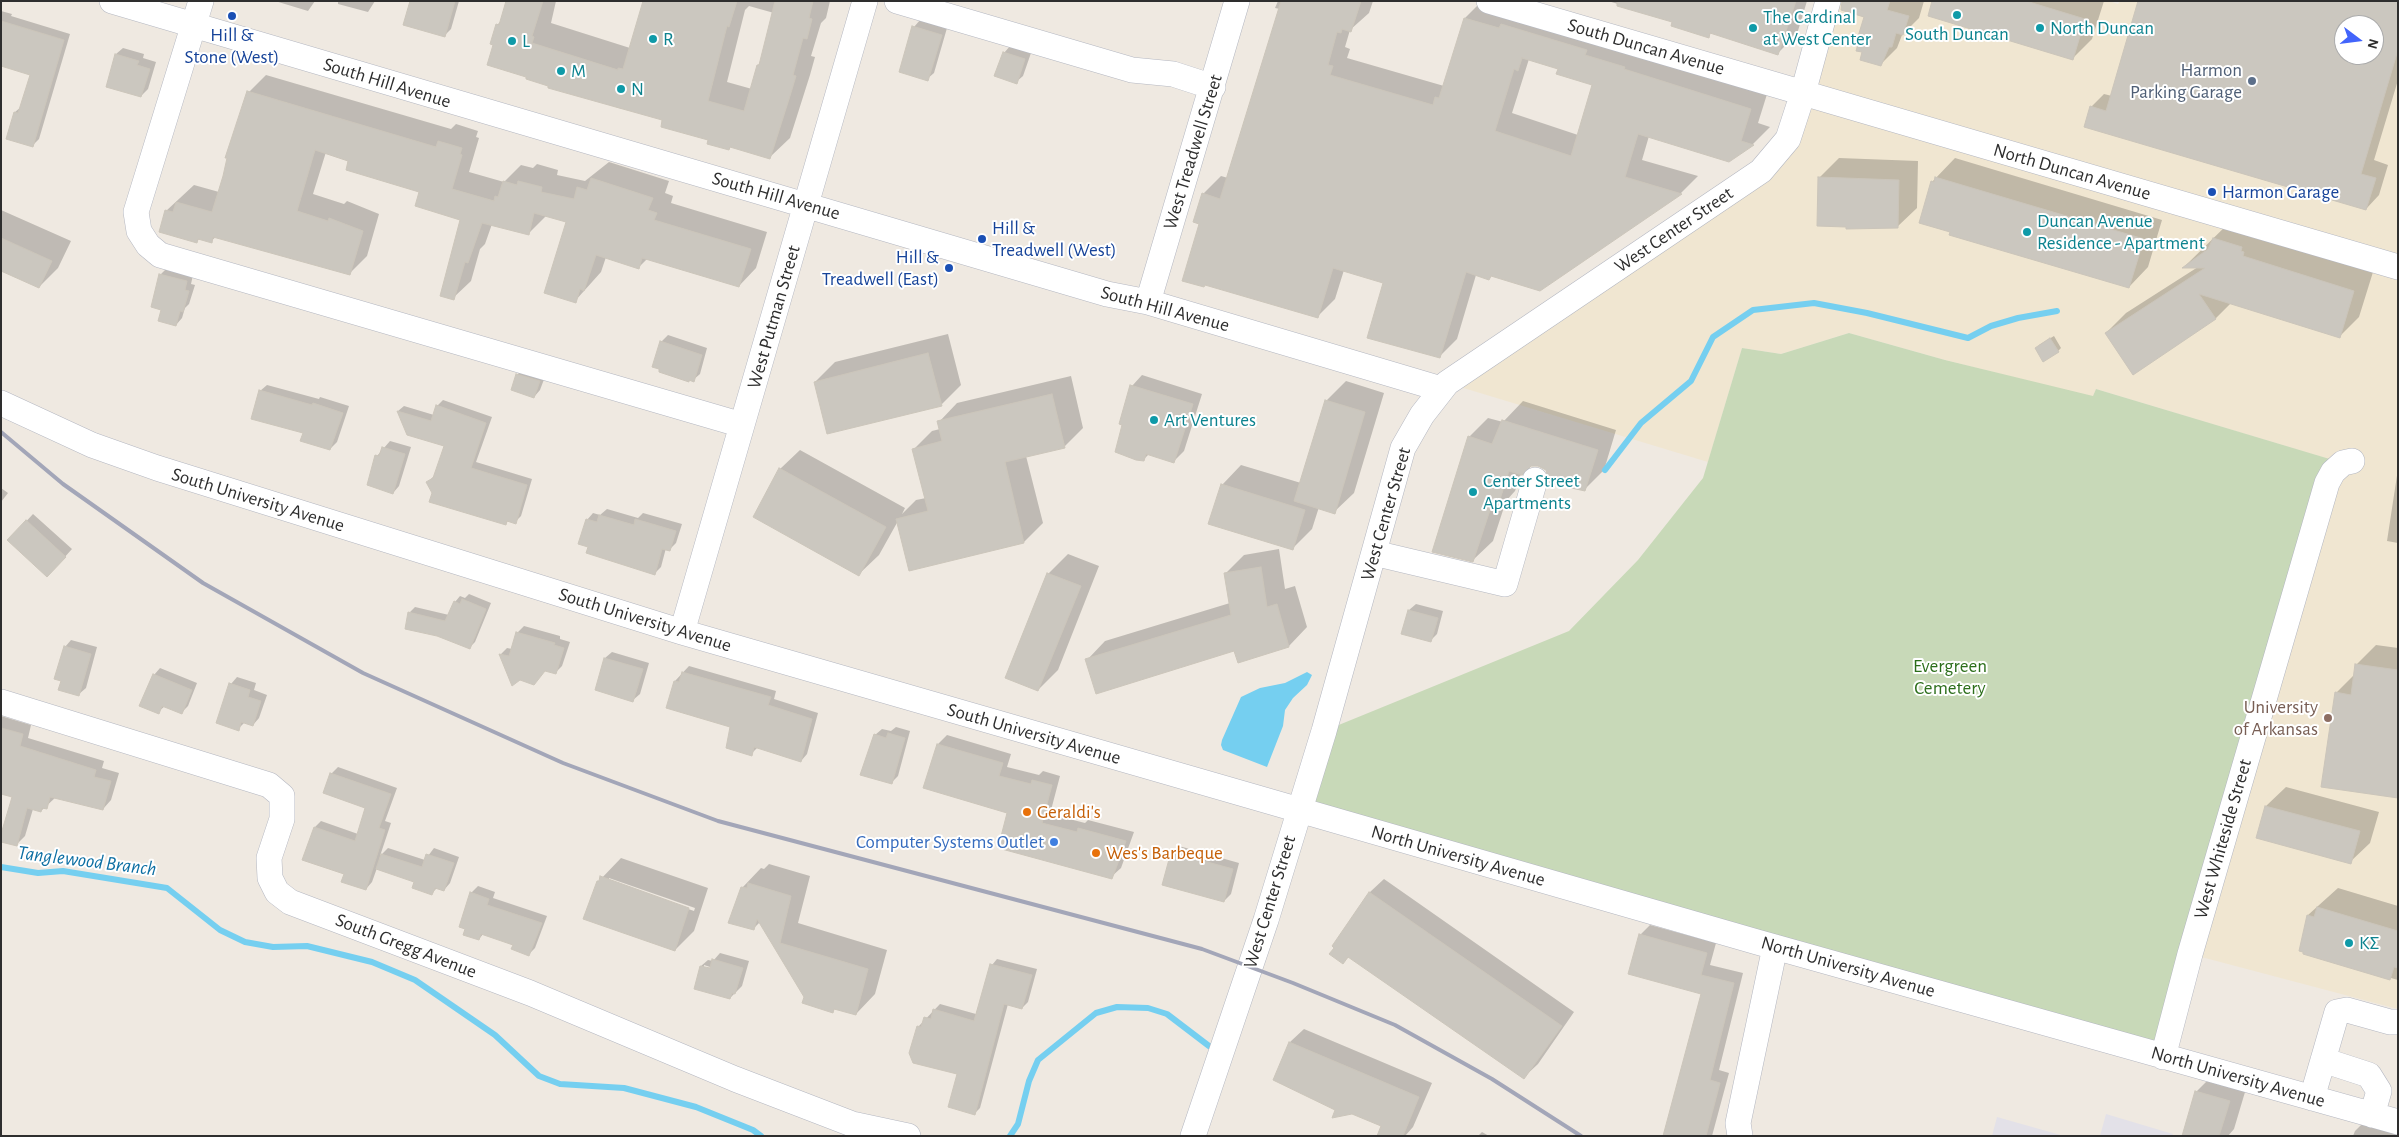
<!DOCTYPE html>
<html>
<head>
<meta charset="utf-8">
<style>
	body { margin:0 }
	#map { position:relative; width:2399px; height:1137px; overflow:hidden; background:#efe9e1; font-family:"Alegreya Sans",sans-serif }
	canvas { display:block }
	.frame { position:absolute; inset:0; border:2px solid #2e2e2e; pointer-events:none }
	.north { position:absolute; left:2334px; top:15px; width:50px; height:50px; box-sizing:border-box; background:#fff; border:1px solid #ababab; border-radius:50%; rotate:105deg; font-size:14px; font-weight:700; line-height:20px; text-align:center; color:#2e2e2e }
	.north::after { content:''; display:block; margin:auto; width:18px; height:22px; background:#4264fb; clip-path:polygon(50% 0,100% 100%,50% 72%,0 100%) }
</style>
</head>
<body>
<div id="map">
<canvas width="2399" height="1137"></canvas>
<div class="frame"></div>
<div class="north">N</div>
</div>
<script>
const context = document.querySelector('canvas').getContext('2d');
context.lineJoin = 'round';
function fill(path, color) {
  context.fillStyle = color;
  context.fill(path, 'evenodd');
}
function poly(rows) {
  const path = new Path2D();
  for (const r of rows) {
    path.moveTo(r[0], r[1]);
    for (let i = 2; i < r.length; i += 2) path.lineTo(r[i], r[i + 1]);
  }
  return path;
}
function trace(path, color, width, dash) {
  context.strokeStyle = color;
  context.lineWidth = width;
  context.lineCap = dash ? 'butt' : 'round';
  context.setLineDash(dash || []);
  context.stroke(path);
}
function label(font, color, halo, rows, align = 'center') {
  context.font = font + ' "Alegreya Sans",sans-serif';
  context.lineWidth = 4;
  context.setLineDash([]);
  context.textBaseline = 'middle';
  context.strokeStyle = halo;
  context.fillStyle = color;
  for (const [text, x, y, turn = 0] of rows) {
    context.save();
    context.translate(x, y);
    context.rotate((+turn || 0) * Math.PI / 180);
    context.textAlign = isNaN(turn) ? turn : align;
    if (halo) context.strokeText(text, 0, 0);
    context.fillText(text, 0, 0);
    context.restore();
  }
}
fill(poly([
	[2106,1114,2173,1134,2172,1136,2100,1136],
	[1997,1117,2064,1136,1992,1136]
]), '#e3e1e8');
fill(poly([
	[1828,1,2109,1,2118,4,2120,1,2398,1,2398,1009,2190,954,2342,463,2096,389,2093,397,1945,360,1849,333,1781,354,1742,348,1708,462,1447,383,1788,139],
	[2344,25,2374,25,2374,55,2344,55]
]), '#f0e6d1');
fill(poly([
	[1849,333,1945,360,2093,396,2096,389,2343,463,2163,1057,1298,811,1324,731,1569,631,1638,560,1703,478,1742,348,1781,354]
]), '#c8d9b8');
fill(poly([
	[1307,672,1312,675,1307,685,1293,698,1285,710,1283,726,1267,767,1223,750,1221,745,1222,740,1241,697,1260,688,1285,683]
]), '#75cff0');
fill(poly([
	[275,1,315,1,308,11],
	[338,1,375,1,368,12,338,4],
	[412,1,459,1,451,29,445,35],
	[507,1,556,1,551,23,630,48,644,1,830,1,826,18,821,23,811,56,815,57,810,75,790,138,770,157,731,146,729,149,664,119,624,107,622,109,565,90,495,44,497,25,502,20],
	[749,6,774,13,761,62,758,65,752,89,727,82,745,10],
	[1278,1,1373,1,1369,13,1350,30,1345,47,1350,49,1347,58,1444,86,1465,18,1482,1,1768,91,1758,123,1770,127,1753,144,1729,160,1649,136,1642,160,1698,176,1681,193,1540,290,1492,275,1489,279,1476,275,1457,339,1439,357,1385,282,1344,270,1335,299,1317,317,1201,223,1203,194,1221,176,1228,178,1280,9,1275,8],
	[1529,59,1559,68,1594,84,1578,135,1512,113],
	[1608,1,1807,1,1797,34,1778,53,1712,32,1708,36,1674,21],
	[1862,1,1924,1,1919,18,1902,35,1897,48,1880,65],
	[1934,1,2104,1,2092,39,2073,58],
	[2398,1,2398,80,2374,160,2388,165,2379,195,2366,209,2091,107,2104,94,2112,96],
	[2344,25,2374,25,2374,55,2344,55],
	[1,11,12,14,11,16,70,34,39,139,32,146,15,112,21,107,31,74,1,65],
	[920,20,947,28,934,73,927,79,914,27],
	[1010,46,1031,53,1023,76,1016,82,1004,53],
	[123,48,144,54,143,58,156,62,148,89,141,96,107,86,116,54],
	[266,75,451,129,456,124,478,131,476,137,479,138,469,172,504,182,521,165,533,168,537,164,558,170,557,175,585,181,609,162,669,181,665,193,673,196,671,203,767,232,756,268,739,286,648,258,639,267,606,257,601,272,575,301,568,221,547,215,529,233,492,224,485,244,480,249,471,281,453,298,461,219,420,191,350,160,326,152,313,194,344,204,347,201,379,214,367,256,350,273,217,236,211,241,200,238,197,241,166,211,194,185,219,192,249,92],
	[1839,158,1918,161,1917,208,1897,227,1819,178],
	[1955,158,2162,220,2148,267,2129,287,1932,182],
	[1,210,71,241,58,268,39,287,1,270],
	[2233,219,2373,272,2359,317,2339,337,2231,303,2216,318,2133,373,2106,333,2126,313,2198,267,2185,266],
	[167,268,193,275,191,284,195,285,189,304,185,308,182,318,176,325,160,275],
	[948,334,961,385,941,405,815,382,835,362],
	[668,335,707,348,700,374,693,380,688,381,661,342],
	[2054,336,2061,348,2058,351,2039,345],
	[524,368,546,374,540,390,534,397,517,375],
	[1142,375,1202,394,1184,451,1174,461,1149,454,1143,460,1132,386],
	[1071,376,1083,428,1064,447,1026,456,1043,523,1024,542,898,521,879,555,859,574,780,469,800,450,905,508,902,514,916,500,926,498,914,449,932,431,940,429,939,422,957,403],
	[1346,381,1384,393,1354,493,1334,512,1319,507,1312,529,1293,548,1222,485,1241,465,1301,483,1326,401],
	[267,385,319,399,320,397,349,406,337,442,330,449,304,432,260,391],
	[443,400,492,417,476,462,532,479,521,516,515,522,509,520,506,523,434,493,428,482,434,476,446,445,408,434,398,411,404,406,434,415,437,406],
	[1523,401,1616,430,1604,470,1584,490,1540,465,1531,465,1521,474,1515,491,1506,501,1493,541,1473,560,1469,437,1488,418,1503,422],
	[390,441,411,447,399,486,393,493,377,456],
	[2398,469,2398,543,2387,541],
	[1,488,8,493,1,502],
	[607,509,638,518,643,513,682,524,676,543,670,549,666,548,661,567,654,574,587,520,593,513,600,515],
	[33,514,72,549,54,569,9,540],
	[1279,549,1285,589,1295,586,1307,627,1289,646,1239,661,1235,649,1087,660,1105,641,1230,603,1226,573,1244,555],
	[1068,554,1099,566,1058,670,1038,690,1007,677,1049,573],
	[469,594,491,603,475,642,469,648,409,613,415,607,449,615,455,602,460,596,465,598],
	[1416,604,1443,611,1437,634,1430,641,1409,610],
	[524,626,560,636,560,639,570,642,562,666,555,673,545,670,519,679,513,684,501,654,507,648,512,649,517,633],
	[71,640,97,647,86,688,79,694,65,647],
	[2376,645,2398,648,2398,797,2336,693,2355,674,2357,664],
	[612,652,649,663,640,694,633,700,596,689,605,658],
	[689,666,776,691,774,699,818,713,807,754,801,761,758,747,751,754,732,726,675,681],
	[160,668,197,683,188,706,181,713,165,706,158,712,154,675],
	[237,677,256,683,254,690,267,695,259,718,253,725,245,722,238,729,231,684],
	[1,716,31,725,28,738,104,761,102,768,119,773,111,800,103,809,56,797,41,811,33,809,25,836,16,845,13,796,1,792],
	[896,727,910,731,898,776,891,783,875,735,882,729,891,731],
	[947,735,1011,754,1007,767,1039,775,1043,771,1060,776,1050,814,1085,823,1088,820,1134,832,1121,868,1111,877,1009,812,938,744],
	[338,767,397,788,385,821,391,823,380,856,388,848,425,860,434,848,459,857,450,883,444,890,437,888,432,893,416,881,377,868,372,882,366,889,345,873,315,827,321,821,358,834,367,807,325,792,332,773],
	[2286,787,2379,812,2370,843,2350,862,2258,837,2266,806],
	[1179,846,1239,863,1231,894,1224,901,1172,853],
	[621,858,708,888,694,931,675,950,598,882],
	[609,878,695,908,694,911,609,881],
	[769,864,810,876,798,923,887,950,875,994,856,1014,836,1008,832,1011,806,997,760,922,753,929,742,888,761,868,764,869],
	[1384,879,1574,1012,1538,1064,1524,1077,1350,956,1343,962,1333,946,1370,892],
	[478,886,495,892,493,898,547,916,535,948,529,954,514,945,484,933,479,939,471,893],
	[2338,888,2398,906,2398,980,2304,953,2308,915],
	[1650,925,1716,943,1710,965,1743,973,1719,1070,1729,1073,1712,1136,1664,1136,1702,993,1640,935],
	[720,953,749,961,742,986,730,998,695,988,701,966,708,960,713,961],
	[704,965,716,969,704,968],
	[997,959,1037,969,1028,1002,1022,1008,1008,1004,980,1108,974,1114,959,1074,918,1027,940,1004,976,1014,992,965],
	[1304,1029,1432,1083,1413,1127,1405,1136,1388,1136,1383,1125,1352,1112,1337,1110,1274,1080,1290,1042],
	[2216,1072,2248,1082,2234,1129,2228,1136,2184,1136,2196,1092],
	[2366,1120,2398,1129,2398,1136,2353,1136,2355,1131],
	[1482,1132,1489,1136,1478,1136]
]), '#0003');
trace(poly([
	[1605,470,1641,423,1691,381,1713,337,1753,310,1814,303,1867,313,1968,338,1991,326,2018,318,2057,311],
	[1,867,38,873,63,871,167,888,220,930,245,942,273,947,307,946,372,962,415,980,495,1035,539,1076,560,1084,624,1088,696,1107,753,1130,761,1136],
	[1010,1136,1018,1124,1029,1081,1038,1060,1096,1013,1117,1007,1148,1008,1167,1014,1209,1046]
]), '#75cff0', 6);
const building = poly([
	[410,1,455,1,445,37,403,25,410,1],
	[506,1,543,1,532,36,534,37,532,43,618,70,618,68,623,69,643,1,737,1,729,27,727,26,708,101,744,111,757,65,759,65,775,1,813,1,809,18,812,19,807,39,803,38,793,75,796,76,790,96,770,159,730,147,729,150,707,144,708,140,661,127,662,120,548,88,548,86,526,79,526,77,487,65,493,45,490,44,496,24,499,25,506,1],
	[1281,1,1361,1,1351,32,1342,29,1341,33,1337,32,1328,65,1333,66,1330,75,1433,105,1435,97,1439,98,1464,18,1499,28,1501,24,1587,50,1585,55,1625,67,1624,69,1751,109,1741,141,1754,145,1729,162,1638,134,1625,177,1682,194,1540,291,1491,276,1489,280,1466,272,1440,358,1367,338,1383,283,1333,268,1318,318,1205,285,1204,287,1182,281,1199,224,1193,222,1202,193,1220,199,1281,1],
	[1522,58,1558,69,1556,74,1592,85,1571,156,1495,131,1514,69,1518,71,1522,58],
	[1617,1,1796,1,1778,55,1710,33,1709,38,1671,26,1672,22,1617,6,1617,1],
	[1842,1,1890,1,1887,10,1909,16,1903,35,1896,33,1892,47,1889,47,1881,66,1860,60,1862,52,1856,51,1858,44,1856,43,1864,17,1841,10,1842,1],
	[1932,1,2026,1,2085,19,2073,60,1928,16,1932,1],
	[2138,1,2398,1,2398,50,2361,174,2376,178,2366,210,2084,127,2090,106,2106,111,2138,1],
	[2344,25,2374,25,2374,55,2344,55,2344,25],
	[1,21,64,40,33,147,6,139,14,112,18,113,30,75,1,66,1,21],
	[912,26,942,35,928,81,899,72,912,26],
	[1003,52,1025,59,1017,84,994,76,1003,52],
	[115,54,139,61,137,65,150,69,141,97,106,87,115,54],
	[247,91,436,147,438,141,462,148,460,154,462,155,452,189,494,201,495,196,498,197,503,181,517,185,518,181,542,187,541,192,574,199,577,187,587,190,591,178,653,198,648,210,657,213,654,220,751,249,739,287,642,258,639,269,596,255,584,291,580,289,576,303,544,293,566,222,534,213,529,235,482,223,468,263,465,262,454,300,440,296,460,220,415,206,419,192,346,170,348,161,315,150,297,211,328,221,329,218,363,231,350,275,213,237,212,243,198,239,197,243,159,232,165,210,173,212,176,202,212,212,223,176,227,158,225,158,247,91],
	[1818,177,1899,180,1898,228,1846,229,1846,227,1817,226,1818,177],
	[1935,177,2144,239,2129,288,1949,235,1950,232,1919,223,1931,181,1934,182,1935,177],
	[1,238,52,261,39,288,1,271,1,238],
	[2213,238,2242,247,2241,251,2244,252,2243,256,2354,291,2340,338,2199,294,2216,319,2133,375,2105,333,2205,268,2182,268,2208,249,2213,238],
	[159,274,187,281,185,290,189,291,183,312,180,311,176,326,158,321,161,310,151,307,159,274],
	[2050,338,2059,352,2043,362,2035,348,2050,338],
	[660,341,702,355,694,382,689,380,689,382,659,372,659,369,652,367,660,341],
	[928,353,942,406,827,434,814,382,928,353],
	[516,374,540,381,534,398,511,390,516,374],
	[1130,385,1193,404,1174,463,1146,454,1144,461,1136,460,1115,452,1122,425,1119,424,1130,385],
	[259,390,312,405,313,403,343,413,330,450,300,441,303,433,251,419,259,390],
	[1052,394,1065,448,1005,462,1024,543,909,571,896,519,928,511,912,449,942,441,937,421,1052,394],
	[1325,400,1365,412,1335,514,1294,501,1325,400],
	[436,405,486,423,471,468,527,485,516,524,507,521,506,525,429,502,432,493,426,482,433,478,444,446,407,435,397,411,431,421,436,405],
	[1502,420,1598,450,1585,491,1549,483,1546,470,1538,466,1531,466,1522,475,1509,471,1496,512,1490,510,1473,562,1432,552,1468,436,1492,444,1502,420],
	[382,447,405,454,393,494,367,485,375,455,379,456,382,447],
	[779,468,886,527,859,576,753,517,779,468],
	[1221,484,1305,510,1293,550,1208,524,1221,484],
	[599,515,634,525,635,519,676,531,670,551,662,549,655,575,586,553,588,547,578,544,586,519,597,522,599,515],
	[26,520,66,557,47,577,7,540,26,520],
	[1261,567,1267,607,1277,604,1289,647,1238,663,1234,651,1096,694,1085,659,1231,615,1224,573,1261,567],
	[1047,573,1081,586,1038,691,1005,678,1047,573],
	[462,599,486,609,470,649,437,636,405,629,408,612,445,621,454,601,460,604,462,599],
	[1408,610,1438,618,1431,642,1401,634,1408,610],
	[516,632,555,643,554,645,564,648,556,674,545,671,534,685,520,680,512,686,499,654,509,656,516,632],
	[64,646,91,654,79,696,58,690,61,681,54,679,64,646],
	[604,658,643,669,633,702,595,690,604,658],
	[2355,664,2398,670,2398,798,2321,787,2335,692,2351,695,2355,664],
	[682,672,771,697,768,705,812,719,801,762,754,747,752,756,726,748,730,727,666,708,674,681,679,682,682,672],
	[153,674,192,690,182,714,162,706,159,714,139,706,153,674],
	[229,683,250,690,248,697,261,701,253,726,241,722,239,731,216,723,229,683],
	[1,728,23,734,20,746,96,770,94,777,111,781,103,810,50,797,47,809,42,808,41,812,27,808,17,846,1,842,1,834,12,797,1,794,1,728],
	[888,733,905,738,892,784,860,775,874,734,886,738,888,733],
	[937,744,1003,763,999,776,1031,784,1032,780,1052,785,1042,823,1077,832,1078,828,1126,841,1112,879,998,848,1007,813,923,788,937,744],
	[330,773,391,794,379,828,385,830,366,890,341,882,344,874,302,860,314,827,355,841,365,808,323,793,330,773],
	[2265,806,2360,831,2351,864,2256,838,2265,806],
	[1171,852,1233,869,1224,902,1162,885,1171,852],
	[381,854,422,867,426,854,454,863,444,891,435,888,432,895,412,888,414,882,376,869,381,854],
	[600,876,689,908,675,951,583,919,597,881,599,881,600,876],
	[748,883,791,896,780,943,868,969,856,1015,834,1009,833,1013,802,1003,804,997,757,919,754,930,728,923,741,887,747,888,748,883],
	[470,892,489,899,487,905,542,923,529,956,511,949,513,945,481,934,479,940,463,935,465,929,459,927,470,892],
	[1369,892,1562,1026,1524,1079,1348,957,1343,964,1329,954,1334,948,1332,946,1369,892],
	[2317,907,2398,931,2398,968,2394,967,2390,980,2303,954,2303,952,2299,951,2307,915,2314,917,2317,907],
	[1639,934,1707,953,1701,975,1734,983,1710,1080,1720,1083,1706,1136,1663,1136,1701,994,1628,974,1639,934],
	[712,959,743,968,735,994,732,993,730,999,694,989,700,966,710,968,712,959],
	[990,964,1032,975,1022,1009,1004,1004,975,1115,948,1107,957,1074,913,1063,909,1053,917,1026,921,1027,924,1017,931,1019,933,1009,974,1021,990,964],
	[1289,1042,1419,1097,1403,1136,1377,1136,1381,1126,1352,1114,1332,1118,1335,1110,1273,1080,1289,1042],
	[2195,1091,2230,1101,2219,1136,2182,1136,2195,1091]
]);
fill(building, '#cbc7bf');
trace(building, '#cbc5ba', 1);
const minor = poly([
	[112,1,1107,294,1148,302,1441,389],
	[201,1,136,212,139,231,148,245,160,255,742,425],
	[897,1,1132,70,1173,74,1213,87],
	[1489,1,2398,267],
	[1148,302,1237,1],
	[1,403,92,445,157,468,682,632,1757,942,2398,1122],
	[1374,553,1505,584,1535,480],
	[682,632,865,1],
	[1,702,269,785,282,796,282,819,269,858,270,878,277,892,290,902,530,993,735,1079,852,1124,908,1136],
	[2163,1057,2190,954,2327,483,2333,472,2343,463,2352,461],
	[2323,1060,2369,1075,2379,1091,2372,1115],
	[2312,1098,2337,1012,2347,1010,2390,1022,2398,1022],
	[1193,1136,1266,920,1324,731,1403,448,1422,415,1447,383,1761,171,1788,139,1803,93,1828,1],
	[1740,1136,1738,1123,1775,947]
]);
trace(minor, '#b4b7c1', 26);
trace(minor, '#fff', 25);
trace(poly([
	[1,432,63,484,203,583,363,673,563,763,718,821,1202,949,1293,983,1395,1025,1492,1079,1581,1136]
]), '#a3a6b8', 4);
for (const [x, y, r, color] of [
	[1957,15,5,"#0f9aa8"],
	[232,16,5,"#1a4fb4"],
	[1753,28,5,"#0f9aa8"],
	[2040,28,5,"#0f9aa8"],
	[653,39,5,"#0f9aa8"],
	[512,41,5,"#0f9aa8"],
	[561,71,5,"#0f9aa8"],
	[2252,81,5,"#5c6f8a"],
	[621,89,5,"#0f9aa8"],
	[2212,192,5,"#1a4fb4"],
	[2027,232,5,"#0f9aa8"],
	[982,239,5,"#1a4fb4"],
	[949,268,5,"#1a4fb4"],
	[1154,420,5,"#0f9aa8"],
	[1473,492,5,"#0f9aa8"],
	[2328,718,5,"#8d6e63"],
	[1027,812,5,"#e8710a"],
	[1054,842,5,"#3f7fe0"],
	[1096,853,5,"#e8710a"],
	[2349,943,5,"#0f9aa8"]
]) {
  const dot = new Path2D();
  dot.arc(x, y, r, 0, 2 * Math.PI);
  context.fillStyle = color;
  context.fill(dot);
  trace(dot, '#fff', 2);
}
label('19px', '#0d838f', '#fff', [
	["The Cardinal",1763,17],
	["at West Center",1763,39],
	["North Duncan",2050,28],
	["South Duncan",1957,34,"center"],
	["R",663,39],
	["L",522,41],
	["M",571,71],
	["N",631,89],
	["Duncan Avenue",2037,221],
	["Residence - Apartment",2037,243],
	["Art Ventures",1164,420],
	["Center Street",1483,481],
	["Apartments",1483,503],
	["ΚΣ",2359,943]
], 'left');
label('19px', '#164399', '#fff', [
	["Hill &",232,35,"center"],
	["Stone (West)",232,57,"center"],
	["Harmon Garage",2222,192],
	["Hill &",992,228],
	["Treadwell (West)",992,250],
	["Hill &",939,257,"right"],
	["Treadwell (East)",939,279,"right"]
], 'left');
label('19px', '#2e2e2e', '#fff', [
	["South Duncan Avenue",1646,47,16],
	["South Hill Avenue",387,83,17],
	["West Treadwell Street",1193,152,-73],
	["North Duncan Avenue",2072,172,16],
	["South Hill Avenue",776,196,16],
	["West Center Street",1674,230,-34],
	["South Hill Avenue",1165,309,15],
	["West Putman Street",774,317,-74],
	["South University Avenue",258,500,17],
	["West Center Street",1386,514,-74],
	["South University Avenue",645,620,17],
	["South University Avenue",1034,734,16],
	["West Whiteside Street",2223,839,-74],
	["North University Avenue",1458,856,16],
	["West Center Street",1270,902,-73],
	["South Gregg Avenue",406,946,21],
	["North University Avenue",1848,967,16],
	["North University Avenue",2238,1077,16]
]);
label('19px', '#4e5e75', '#fff', [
	["Harmon",2242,70],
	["Parking Garage",2242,92]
], 'right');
label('19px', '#2c6e1b', '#fff', [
	["Evergreen",1950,666],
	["Cemetery",1950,688]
]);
label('19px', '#785e54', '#fff', [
	["University",2318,707],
	["of Arkansas",2318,729]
], 'right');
label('19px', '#c56008', '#fff', [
	["Geraldi's",1037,812],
	["Wes's Barbeque",1106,853]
], 'left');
label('19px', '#366cbe', '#fff', [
	["Computer Systems Outlet",1044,842]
], 'right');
label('italic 20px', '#0d6fa3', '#fff', [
	["Tanglewood Branch",87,861,7]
]);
</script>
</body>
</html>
